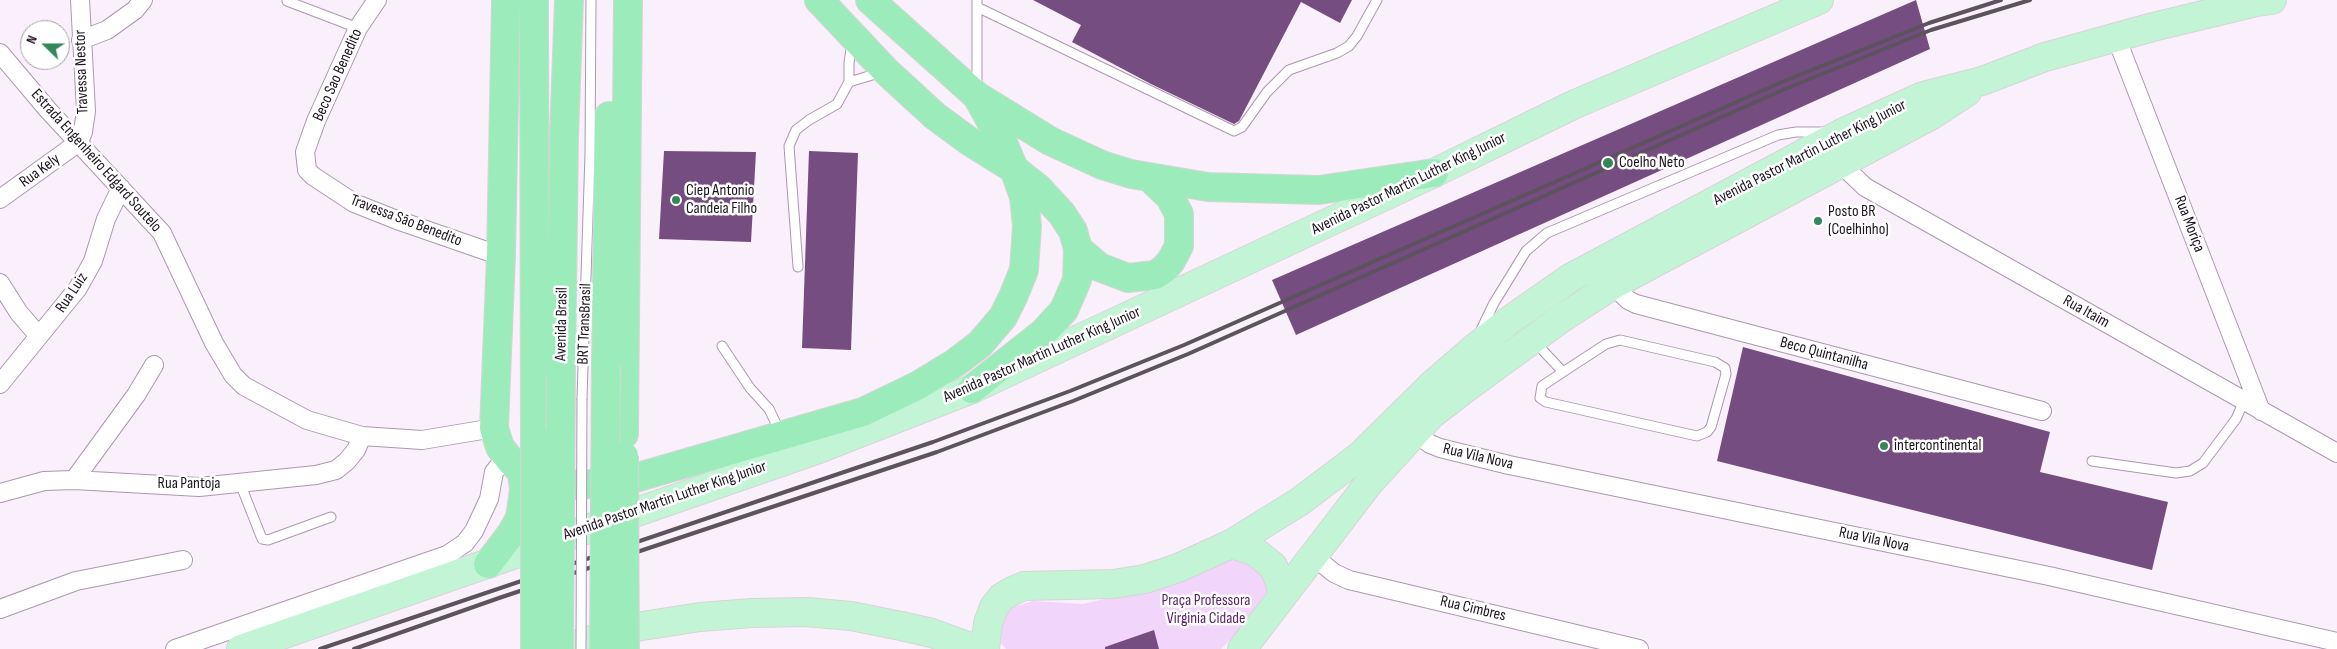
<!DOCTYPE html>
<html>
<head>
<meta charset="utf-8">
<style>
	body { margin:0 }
	#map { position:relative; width:2337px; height:649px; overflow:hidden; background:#faf0fc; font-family:"Sofia Sans Condensed",sans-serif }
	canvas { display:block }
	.north { position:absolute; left:20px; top:20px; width:50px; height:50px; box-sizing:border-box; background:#fff; border:1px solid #a4a1a5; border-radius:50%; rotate:292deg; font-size:14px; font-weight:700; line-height:20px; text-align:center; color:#1b131d }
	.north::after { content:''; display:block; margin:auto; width:18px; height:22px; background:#338759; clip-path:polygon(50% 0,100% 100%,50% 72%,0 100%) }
</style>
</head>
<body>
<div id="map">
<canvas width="2337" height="649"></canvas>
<div class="north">N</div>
</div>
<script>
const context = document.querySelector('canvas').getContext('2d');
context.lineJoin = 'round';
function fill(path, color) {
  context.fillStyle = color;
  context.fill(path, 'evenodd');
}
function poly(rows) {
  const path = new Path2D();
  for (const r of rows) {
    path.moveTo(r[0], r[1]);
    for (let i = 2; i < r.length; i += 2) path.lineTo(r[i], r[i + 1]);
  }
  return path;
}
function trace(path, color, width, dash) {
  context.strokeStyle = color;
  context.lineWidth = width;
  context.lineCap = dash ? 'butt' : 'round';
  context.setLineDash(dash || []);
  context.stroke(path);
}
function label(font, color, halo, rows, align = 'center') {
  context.font = font + ' "Sofia Sans Condensed",sans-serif';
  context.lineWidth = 5;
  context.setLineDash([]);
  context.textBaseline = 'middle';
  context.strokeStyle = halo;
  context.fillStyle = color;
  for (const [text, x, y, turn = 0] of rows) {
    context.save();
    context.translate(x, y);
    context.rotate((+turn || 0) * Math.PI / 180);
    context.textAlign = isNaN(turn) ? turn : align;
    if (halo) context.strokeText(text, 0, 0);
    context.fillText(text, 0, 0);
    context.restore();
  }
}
fill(poly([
	[1256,555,1268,590,1240,630,1221,649,1006,649,998,640,999,624,1009,608,1033,601,1083,604,1159,586,1238,556]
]), '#f2d5fa');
fill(poly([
	[1033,0,1352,0,1340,23,1301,2,1239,121,1234,124,1151,84,1072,42,1081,25],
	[1916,0,1930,49,1296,335,1272,280],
	[664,151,756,152,751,242,659,239],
	[809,151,858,153,851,350,802,348],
	[1743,347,2050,432,2040,472,2168,502,2152,570,1717,461],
	[1154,630,1159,649,1105,649,1105,647]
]), '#764d81');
const lane = poly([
	[977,0,977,89],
	[287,1,358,28],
	[977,7,1234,131,1242,127,1267,92,1289,70,1337,53,1349,46,1357,36,1377,0],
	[852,42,849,63,849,82,882,72],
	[798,267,789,146,796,130,809,120,837,104,849,82],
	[1480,332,1494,303,1526,251,1547,233,1778,135,1796,132,1825,132],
	[1534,341,1563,372,1542,386,1540,398,1546,402,1697,436,1707,432,1711,427,1726,374,1725,368,1715,362,1620,340,1606,344,1563,372],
	[722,346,750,388,769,409,780,432],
	[582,398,590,154,591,0],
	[2092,461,2176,473,2190,471,2203,463,2236,419,2244,401],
	[240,483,262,539,268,540,331,517]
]);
const street = poly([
	[377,0,358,28,316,121,305,152,307,170,313,176,354,203,397,220,501,256],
	[2116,37,2261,411],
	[81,40,107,30,135,10,143,0],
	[0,53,48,110,162,233,214,343,233,375,244,386,307,420,362,436,422,440,494,428],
	[1840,163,1865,187,2337,453],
	[0,199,79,142,83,132,86,111,80,0],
	[0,283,19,313,38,335],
	[1613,285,1628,300,1636,304,2042,411],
	[0,384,78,288,93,261,106,219,121,188],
	[1415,433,1430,444,1440,448,1509,465,2049,576,2337,642],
	[74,480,136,395,154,365],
	[0,493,44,481,74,480,199,487,316,475,336,470,347,461,356,450,362,436],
	[1313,556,1334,573,1349,580,1639,649],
	[0,609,76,581,183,560],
	[175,649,447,555,465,543,474,531,489,499,494,472,499,466,510,460]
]);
const primary = poly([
	[1231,544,1254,551,1273,566,1280,582,1282,596],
	[241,649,816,450,972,389,1434,173,1573,105,1819,0],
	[561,649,636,627,700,617,752,613,806,612,851,616,901,626,932,633,976,649],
	[985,649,988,623,994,607,1002,597,1012,591,1024,586,1113,584,1145,579,1178,568,1231,544,1299,502,1360,456,1434,383,1471,351,1510,320,1570,278,1842,133,1923,96,1982,81,2045,57,2153,27,2257,2,2272,0],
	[1242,649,1369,483,1432,414,1462,391,1562,318,1613,285,1932,115,1967,92]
]);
const highway = poly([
	[506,0,501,256,494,428,500,447,510,460,521,471,541,481,576,485,621,482,863,412,917,386,955,363,980,344,1003,317,1013,297,1024,270,1027,226,1024,197,1014,169,1004,145,977,96],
	[534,0,535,438],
	[819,0,886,71,935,116,969,141,1014,169,1038,188,1062,214,1073,231,1078,249,1077,280,1064,310,1043,333,972,389],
	[870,0,977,96,1050,141,1102,165,1131,174,1208,187,1319,190,1434,173],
	[1078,249,1099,267,1128,278,1155,275,1164,269,1171,261,1179,246,1179,214,1170,197,1150,178],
	[606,364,609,116],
	[561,375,564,137,569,0],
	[624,434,628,0],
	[488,564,511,534,520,518,524,490,522,473]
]);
trace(lane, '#ad97b2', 11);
trace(street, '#ad97b2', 20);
trace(primary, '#d6d5d6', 30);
trace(highway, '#d6d5d6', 30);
trace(lane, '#fff', 9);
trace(street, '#fff', 18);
trace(primary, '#c4f4d6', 28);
trace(highway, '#9cecbb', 28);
trace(poly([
	[320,649,933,442,1070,391,1184,345,1782,82,1929,23,2001,0],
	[354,649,499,598,937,452,1073,401,1188,354,1785,89,1931,30,2030,0]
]), '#5c535e', 4);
const laneBridge = poly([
	[581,649,582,398]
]);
const highwayBridge = poly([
	[624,456,625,649],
	[535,649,535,438],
	[559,649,561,375],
	[604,649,606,364]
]);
trace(laneBridge, '#ad97b2', 11, []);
trace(highwayBridge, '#d6d5d6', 30, []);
trace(laneBridge, '#fff', 9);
trace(highwayBridge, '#9cecbb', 28);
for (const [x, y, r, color] of [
	[1608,163,6,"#338759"],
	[676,200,5,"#338759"],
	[1818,221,5,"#338759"],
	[1884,446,5,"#338759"]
]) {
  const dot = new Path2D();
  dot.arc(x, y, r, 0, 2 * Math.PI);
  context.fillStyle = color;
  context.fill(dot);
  trace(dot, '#fff', 2);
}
label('16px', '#1b131d', '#fff', [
	["Travessa Nestor",82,72,-92],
	["Beco Sao Benedito",338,75,-66],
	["Avenida Pastor Martin Luther King Junior",1810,153,-27],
	["Estrada Engenheiro Edgard Soutelo",96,161,48],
	["Rua Kely",40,171,-36],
	["Avenida Pastor Martin Luther King Junior",1409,184,-26],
	["Travessa Sāo Benedito",406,221,21],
	["Rua Moriça",2189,224,69],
	["Rua Luiz",72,293,-56],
	["Rua Itaim",2086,312,29],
	["Avenida Brasil",562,324,-89],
	["BRT TransBrasil",585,324,-88],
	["Beco Quintanilha",1824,354,15],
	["Avenida Pastor Martin Luther King Junior",1042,355,-24],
	["Rua Vila Nova",1478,457,13],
	["Rua Pantoja",189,484],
	["Avenida Pastor Martin Luther King Junior",665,501,-19],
	["Rua Vila Nova",1874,540,12],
	["Rua Cimbres",1473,609,13]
]);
label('16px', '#1b131d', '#fff', [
	["Coelho Neto",1619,163],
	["Ciep Antonio",686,191],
	["Candeia Filho",686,209],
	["Posto BR",1828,212],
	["(Coelhinho)",1828,230],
	["intercontinental",1894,446]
], 'left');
label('16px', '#5b2469', '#fff', [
	["Praça Professora",1206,601],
	["Virginia Cidade",1206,619]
]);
</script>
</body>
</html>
